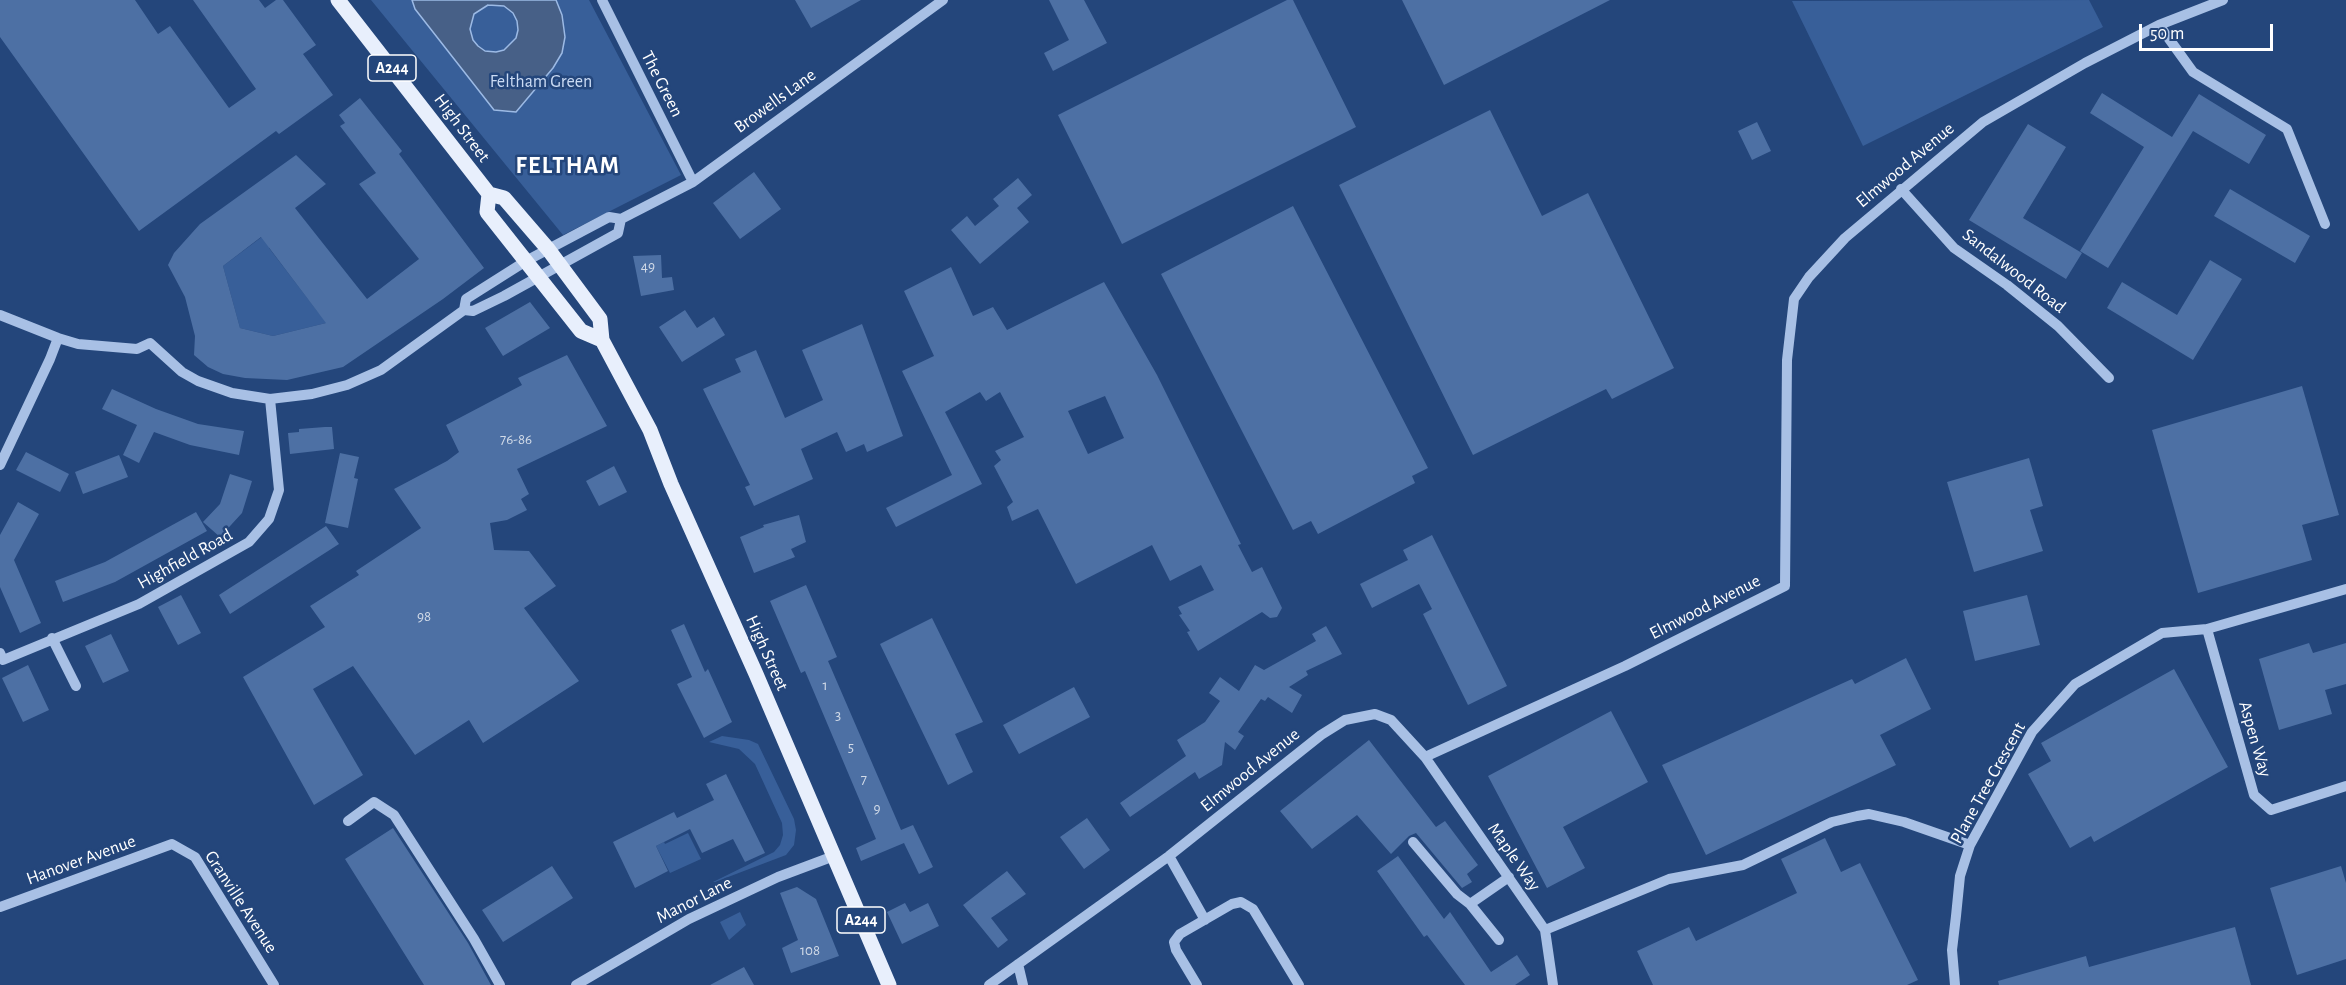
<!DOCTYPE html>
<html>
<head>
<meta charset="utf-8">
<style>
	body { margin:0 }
	#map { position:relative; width:2346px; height:985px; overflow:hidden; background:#24467b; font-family:"Alegreya Sans",sans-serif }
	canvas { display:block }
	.scale { position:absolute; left:2139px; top:24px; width:134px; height:27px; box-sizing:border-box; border:3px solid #fff; border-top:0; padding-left:8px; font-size:18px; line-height:21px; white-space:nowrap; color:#fff; -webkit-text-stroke:4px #24467b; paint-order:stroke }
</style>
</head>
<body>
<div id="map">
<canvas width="2346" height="985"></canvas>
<div class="scale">50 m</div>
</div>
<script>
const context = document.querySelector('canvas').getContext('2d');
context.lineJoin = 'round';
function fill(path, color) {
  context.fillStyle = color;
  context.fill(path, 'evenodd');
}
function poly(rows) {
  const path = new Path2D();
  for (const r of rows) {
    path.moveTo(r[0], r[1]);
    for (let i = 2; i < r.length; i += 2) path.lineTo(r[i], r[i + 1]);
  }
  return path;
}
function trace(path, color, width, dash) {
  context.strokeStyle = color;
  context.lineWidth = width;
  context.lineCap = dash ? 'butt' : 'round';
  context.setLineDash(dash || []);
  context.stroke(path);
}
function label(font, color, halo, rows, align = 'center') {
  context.font = font + ' "Alegreya Sans",sans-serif';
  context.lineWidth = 5;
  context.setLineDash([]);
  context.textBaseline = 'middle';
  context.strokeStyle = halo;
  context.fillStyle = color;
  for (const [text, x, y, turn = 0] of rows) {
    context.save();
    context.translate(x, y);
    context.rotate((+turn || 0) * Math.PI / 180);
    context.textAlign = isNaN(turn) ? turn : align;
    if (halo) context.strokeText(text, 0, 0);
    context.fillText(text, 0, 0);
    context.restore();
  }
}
fill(poly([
	[371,0,589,0,681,175,563,235],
	[2089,0,2103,27,1863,146,1792,1],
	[275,227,269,248,318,312,330,322,273,336,240,328,223,266],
	[722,736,749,740,758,744,794,819,796,830,794,845,786,855,715,882,713,882,774,852,780,845,783,835,782,823,755,764,739,749,709,742],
	[688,833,701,859,670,873,656,846,664,842,665,844],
	[740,912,746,925,729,940,720,922]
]), '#385f99');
const water = poly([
	[412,0,556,0,562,15,565,37,562,53,553,68,516,112,494,110,415,9,412,0],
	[488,5,504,6,513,13,517,21,518,30,516,38,504,50,496,52,485,51,478,46,473,40,470,29,474,14,488,5]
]);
fill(water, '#476087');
trace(water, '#9cbae5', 1.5);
fill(poly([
	[0,0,135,0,158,34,170,26,229,108,256,89,193,0,259,0,265,8,276,0,283,0,316,45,303,54,333,95,279,134,276,131,139,231,0,37],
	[795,0,861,0,811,28],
	[1049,0,1084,0,1107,43,1053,71,1044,53,1069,40],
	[1287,0,1293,0,1356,127,1122,244,1058,115],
	[1402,0,1610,0,1444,85],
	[2102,93,2172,137,2199,94,2266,135,2249,164,2193,131,2108,268,2080,251,2144,147,2090,113],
	[360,98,402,151,399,154,484,268,443,299,343,367,287,380,245,378,223,374,208,367,194,355,195,336,185,297,168,265,174,253,200,224,296,155,326,184,295,208,367,299,419,259,359,184,376,173,340,126,345,123,339,115],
	[261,237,326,323,273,336,240,328,223,266],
	[1490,110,1542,216,1588,193,1674,368,1612,399,1606,389,1473,455,1339,185],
	[1757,122,1771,151,1752,160,1738,131],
	[2028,124,2066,147,2023,218,2082,253,2066,279,1969,220],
	[754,172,781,209,740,239,713,203],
	[1018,178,1032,195,1017,208,1029,222,980,264,951,230,967,216,975,226,999,206,993,199],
	[2230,189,2310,236,2295,263,2214,216],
	[1293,206,1428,468,1412,476,1415,483,1318,534,1311,521,1293,530,1161,274],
	[661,255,662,278,672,277,674,290,641,296,633,256],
	[2210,260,2242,279,2193,360,2107,308,2122,282,2177,315],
	[951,267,973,316,993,307,1007,330,1104,282,1157,375,1241,544,1238,545,1252,572,1262,567,1282,608,1277,617,1270,618,1262,612,1198,651,1187,632,1190,631,1179,615,1182,614,1178,607,1214,590,1201,565,1170,581,1152,545,1076,584,1038,509,1012,521,1007,507,1013,502,994,466,1001,460,995,451,1024,437,1000,392,986,401,980,392,945,412,982,484,896,527,886,508,952,475,902,371,934,356,904,291],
	[1105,396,1124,438,1088,454,1068,411],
	[530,302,550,328,503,356,485,328],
	[685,310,697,328,714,317,725,335,682,362,659,327],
	[862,324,903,436,867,452,864,444,846,452,837,432,801,449,813,479,754,506,745,487,750,485,703,389,741,372,735,359,756,350,785,418,823,400,802,350],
	[567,355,607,426,517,469,529,494,521,499,527,510,507,520,490,523,494,550,529,551,556,586,524,608,579,681,483,743,469,720,415,755,353,666,313,689,363,775,314,805,243,677,325,627,310,606,359,575,356,571,421,528,394,489,447,461,459,452,446,425,522,385,518,378],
	[2302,386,2339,515,2302,525,2312,560,2198,593,2152,430],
	[112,389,156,409,198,424,244,431,239,455,190,445,154,432,139,463,123,455,137,425,102,409],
	[325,427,332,427,334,449,290,454,288,433,299,432,299,429],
	[26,452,69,474,60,492,16,470],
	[340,453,359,457,354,478,358,479,348,528,325,523],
	[119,455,128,477,83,494,75,472],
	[2029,458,2043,506,2030,510,2043,551,1974,572,1947,482],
	[614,466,627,492,599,506,586,481],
	[230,474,252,481,242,513,220,537,203,522,220,504],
	[18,502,39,514,14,560,41,623,20,633,0,587,0,535],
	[196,512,207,531,115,582,63,602,55,581,105,562],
	[799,515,806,542,791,549,795,557,754,573,740,537,764,527,763,525],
	[326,526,339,544,230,614,219,595],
	[1432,535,1507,686,1468,705,1423,614,1432,609,1419,584,1372,608,1360,584,1408,560,1403,550],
	[806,585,837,657,828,661,901,830,913,825,933,867,919,874,904,843,861,861,856,848,876,839,805,671,801,673,770,601],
	[181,595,201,633,178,645,158,607],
	[2027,595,2040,645,1975,661,1963,611],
	[932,618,983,722,955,734,973,772,948,785,880,644],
	[684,624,705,672,708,669,732,722,704,738,677,684,692,677,671,630],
	[1326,626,1342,654,1306,671,1308,675,1289,687,1302,695,1292,713,1268,697,1265,701,1261,699,1238,732,1244,736,1235,750,1225,742,1222,765,1199,779,1195,772,1130,817,1120,803,1186,756,1177,740,1205,722,1220,701,1209,693,1220,677,1239,691,1255,665,1264,670,1316,641,1312,634],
	[111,634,129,671,103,683,85,646],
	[2309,643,2313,653,2346,643,2346,684,2325,690,2332,714,2279,730,2259,659],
	[1906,658,1931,709,1880,735,1896,765,1706,855,1662,765,1852,679,1855,684],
	[28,665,49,710,23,722,2,678],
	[2174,669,2228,767,2094,842,2091,836,2070,848,2028,774,2051,761,2041,743],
	[1074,687,1090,717,1019,754,1003,725],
	[1611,711,1648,782,1563,827,1585,868,1547,888,1488,776],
	[1369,740,1436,827,1445,821,1478,865,1467,874,1472,882,1462,888,1416,833,1409,836,1391,854,1357,815,1312,849,1280,811],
	[726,774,765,853,745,862,733,839,702,853,690,829,656,846,668,871,635,888,613,842,674,812,677,818,714,800,706,784],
	[1087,818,1110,850,1084,869,1060,837],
	[393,828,468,943,491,985,424,985,345,859],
	[1825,838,1841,872,1860,863,1918,980,1907,985,1653,985,1637,951,1689,927,1696,941,1797,893,1781,859],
	[1398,856,1444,919,1450,912,1491,972,1517,955,1530,975,1515,985,1465,985,1427,935,1424,937,1377,871],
	[552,866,573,898,503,942,482,910],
	[2341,866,2346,883,2346,959,2297,975,2270,888],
	[1007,871,1026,894,991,918,1008,940,998,948,963,905],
	[797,887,816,899,839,956,791,973,782,948,798,940,780,893],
	[905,903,910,912,928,903,939,926,902,944,887,912],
	[2235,927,2251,985,1999,985,1998,981,2086,956,2089,967],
	[744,967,754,985,710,985]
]), '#4d70a4');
trace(poly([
	[602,0,693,182],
	[2159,25,2193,72,2287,129,2325,224],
	[1901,189,1954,248,2007,285,2058,326,2109,378],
	[464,310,466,299,526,261,609,217,621,219,693,182,943,0],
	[0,315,58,338,78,344,137,349,150,343,182,372,198,381,232,393,270,399,312,394,347,385,381,370,464,310,473,311,504,296,618,233,621,219],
	[0,465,50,359,58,338],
	[2207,629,2254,795,2271,810,2346,786],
	[52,638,76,686],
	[0,653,3,660,139,604,249,542,269,519,279,490,270,399],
	[1425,757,1545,930,1553,985],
	[348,821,374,802,394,815,474,939,500,985],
	[1413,842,1457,894,1470,904,1499,940],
	[1169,856,1205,920],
	[1470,904,1509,877],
	[0,907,172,844,195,857,274,985],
	[1545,930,1669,879,1743,865,1832,822,1857,816,1869,814,1904,822,1970,845],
	[1018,964,1023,985],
	[576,985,689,919,778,877,834,856],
	[989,985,1169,856,1321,735,1345,720,1375,714,1391,720,1425,757,1625,666,1785,586,1787,360,1794,299,1809,277,1845,238,1983,122,2085,63,2159,25,2223,0],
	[1197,985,1176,950,1174,942,1180,934,1232,904,1241,902,1253,909,1299,985],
	[1955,985,1952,950,1956,916,1960,876,1970,845,2032,732,2075,684,2162,633,2207,629,2346,589]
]), '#a8c0e5', 10);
trace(poly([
	[338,0,489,194,504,198,548,249,600,319,602,340,650,430,671,484,756,674,889,985],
	[489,194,487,212,581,331,602,340]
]), '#e8effc', 15);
label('15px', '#d2dbe8', null, [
	["49",648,266],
	["76-86",516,439],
	["98",424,616],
	["1",825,685],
	["3",838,715],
	["5",851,747],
	["7",864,779],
	["9",877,808],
	["108",810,950]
]);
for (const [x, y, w] of [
	[392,68,48],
	[861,920,48]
]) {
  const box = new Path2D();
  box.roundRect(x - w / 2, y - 13, w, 26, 4.5);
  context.fillStyle = '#24467b';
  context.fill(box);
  trace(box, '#fff', 1.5);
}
label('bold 16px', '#fff', null, [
	["A244",392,68],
	["A244",861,920]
]);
label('18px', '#cbdbf4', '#24467b', [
	["Feltham Green",541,82]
]);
label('18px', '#fff', '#24467b', [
	["The Green",662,84,63],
	["Browells Lane",775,101,-36],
	["High Street",462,128,53],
	["Elmwood Avenue",1905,165,-40],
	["Sandalwood Road",2014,271,38],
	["Highfield Road",185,559,-29],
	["Elmwood Avenue",1705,607,-27],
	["High Street",767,653,66],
	["Aspen Way",2255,739,74],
	["Elmwood Avenue",1250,770,-39],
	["Plane Tree Crescent",1988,783,-61],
	["Maple Way",1514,857,55],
	["Hanover Avenue",81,860,-20],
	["Manor Lane",694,900,-27],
	["Granville Avenue",241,902,57]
]);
context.letterSpacing = '1.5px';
label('bold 24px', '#fff', '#24467b', [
	["FELTHAM",568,166]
]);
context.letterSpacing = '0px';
</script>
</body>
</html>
